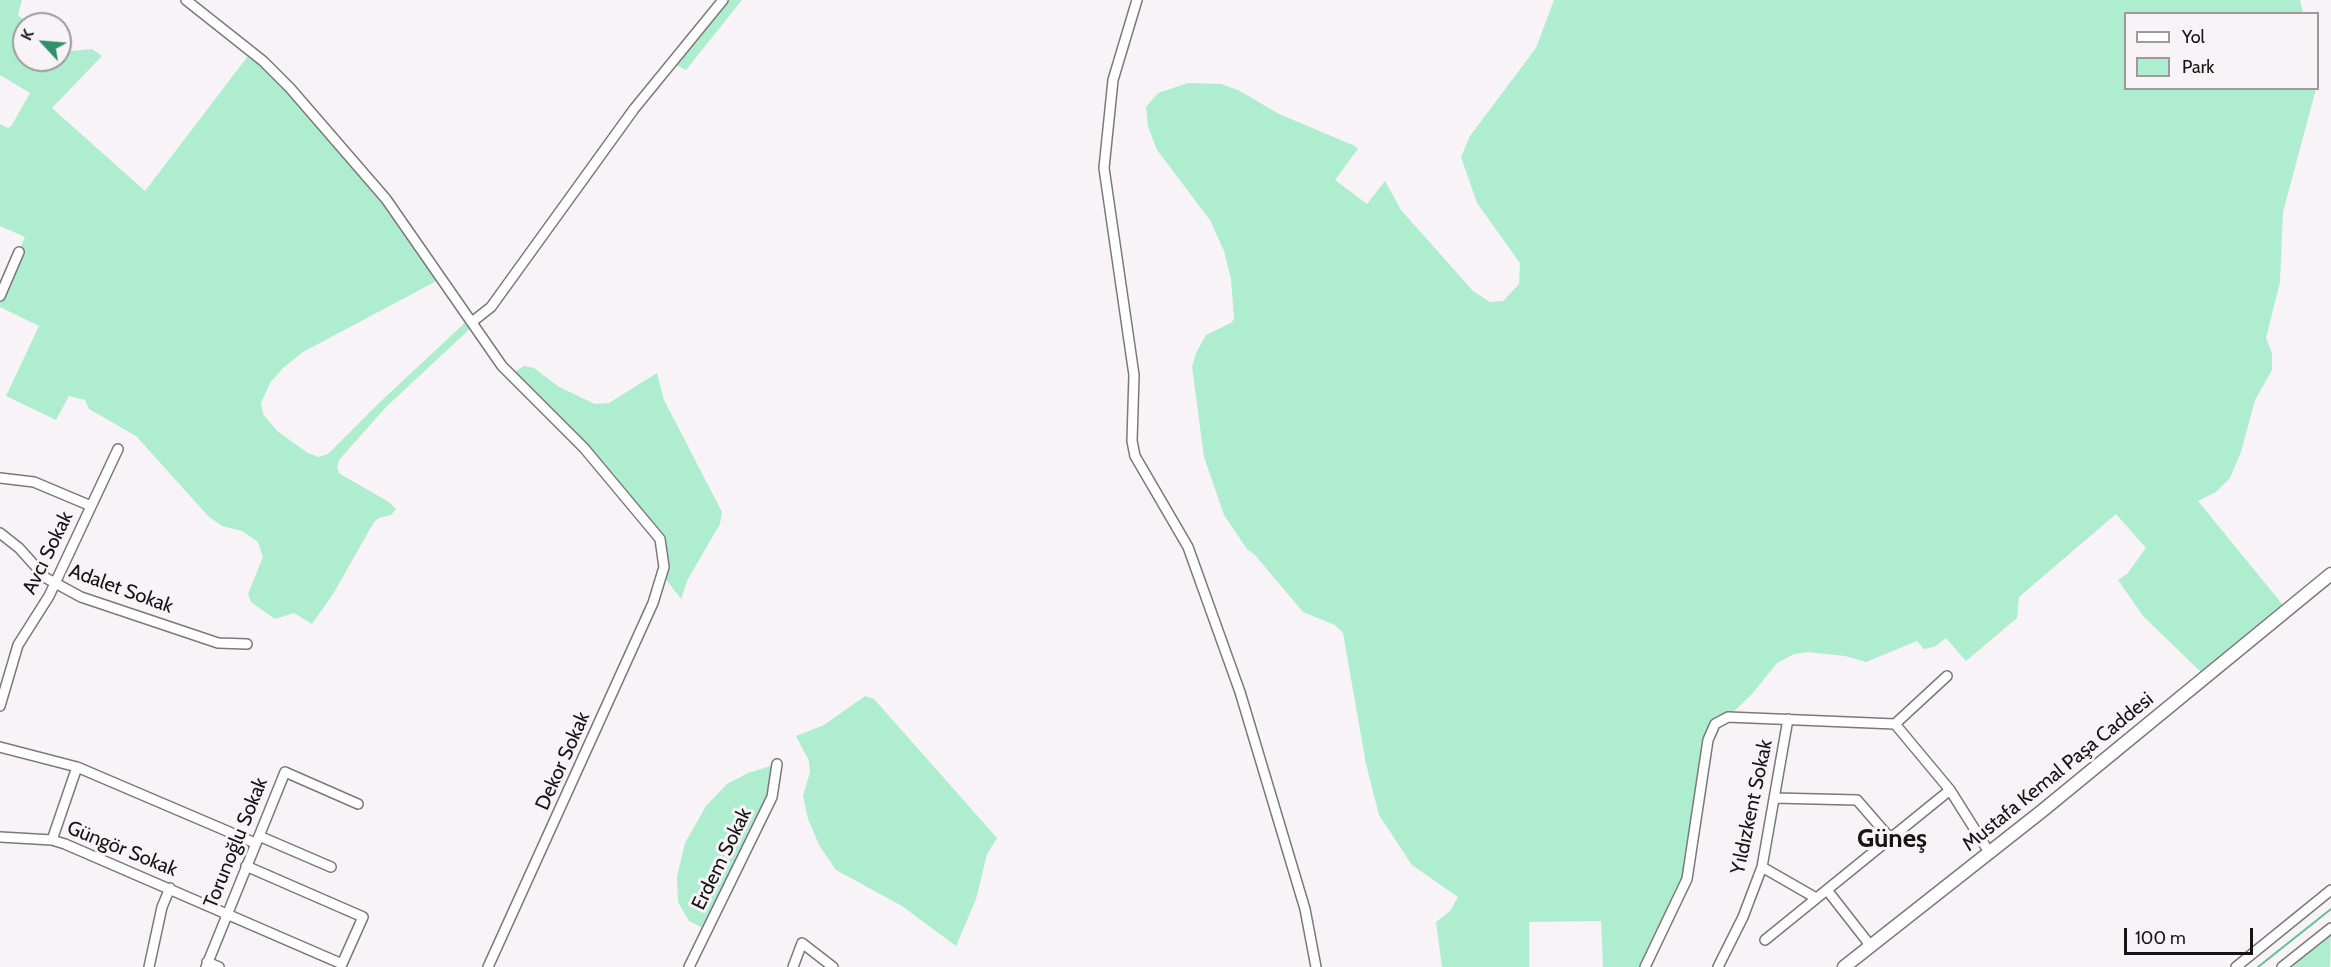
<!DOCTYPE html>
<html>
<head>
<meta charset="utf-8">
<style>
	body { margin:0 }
	#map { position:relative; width:2331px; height:967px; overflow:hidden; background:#f8f3f6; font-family:Cabin,sans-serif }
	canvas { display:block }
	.legend { position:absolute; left:2124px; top:12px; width:195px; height:78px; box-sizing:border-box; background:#f8f3f6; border:2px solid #9e9a9c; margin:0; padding:8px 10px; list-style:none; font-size:18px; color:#161415 }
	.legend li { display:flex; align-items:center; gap:12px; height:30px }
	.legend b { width:30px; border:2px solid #9e9a9c }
	.north { position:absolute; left:12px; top:12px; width:60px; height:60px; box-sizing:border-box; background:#f8f3f6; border:2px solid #9e9a9c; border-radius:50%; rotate:296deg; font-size:16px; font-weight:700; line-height:24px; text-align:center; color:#161415 }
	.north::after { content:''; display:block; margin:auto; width:21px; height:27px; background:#2e926d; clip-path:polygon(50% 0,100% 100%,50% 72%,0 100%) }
	.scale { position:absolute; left:2124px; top:928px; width:129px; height:27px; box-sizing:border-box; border:3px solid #161415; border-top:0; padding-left:8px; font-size:18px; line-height:21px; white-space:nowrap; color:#161415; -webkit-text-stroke:4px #f8f3f6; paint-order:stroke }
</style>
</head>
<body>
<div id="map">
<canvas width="2331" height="967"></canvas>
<ul class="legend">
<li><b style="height:8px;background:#fff"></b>Yol</li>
<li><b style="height:16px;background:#afedd0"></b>Park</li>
</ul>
<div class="north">K</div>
<div class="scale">100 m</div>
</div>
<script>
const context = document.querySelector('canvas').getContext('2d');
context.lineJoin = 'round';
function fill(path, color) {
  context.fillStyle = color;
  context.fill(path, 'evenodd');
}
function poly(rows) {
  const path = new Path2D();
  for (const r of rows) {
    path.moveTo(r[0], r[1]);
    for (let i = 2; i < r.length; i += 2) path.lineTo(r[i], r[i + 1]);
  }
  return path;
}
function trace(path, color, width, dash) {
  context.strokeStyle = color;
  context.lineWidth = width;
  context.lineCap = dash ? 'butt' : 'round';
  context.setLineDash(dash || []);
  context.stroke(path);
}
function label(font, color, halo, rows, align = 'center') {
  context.font = font + ' Cabin,sans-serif';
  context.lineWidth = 6;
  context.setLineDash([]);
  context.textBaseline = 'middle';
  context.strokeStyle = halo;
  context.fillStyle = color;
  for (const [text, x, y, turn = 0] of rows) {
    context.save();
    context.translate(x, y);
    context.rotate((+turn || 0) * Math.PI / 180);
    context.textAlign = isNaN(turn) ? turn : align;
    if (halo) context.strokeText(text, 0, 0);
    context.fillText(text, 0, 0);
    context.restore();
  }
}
fill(poly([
	[0,0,22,0,18,15,29,24,24,24,24,60,60,60,60,52,92,49,102,56,52,108,145,191,251,52,386,199,442,278,303,352,283,368,270,383,261,403,263,414,277,431,308,453,319,457,328,454,380,402,470,318,474,325,386,407,339,460,337,468,340,474,389,502,396,509,391,515,379,518,374,522,333,594,312,624,294,613,275,619,251,602,248,594,263,557,258,542,242,531,222,526,209,517,136,436,89,409,85,400,69,396,56,420,6,396,39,326,0,307,0,296,25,237,0,226,0,124,8,128,12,125,30,93,0,75],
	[723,0,742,0,686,70,672,63],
	[1554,0,2300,0,2303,13,2126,14,2126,88,2316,89,2283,212,2280,282,2266,338,2272,353,2272,370,2255,400,2241,452,2230,478,2216,492,2198,501,2287,610,2206,677,2143,616,2118,580,2127,574,2146,548,2116,514,2019,597,2017,618,1966,661,1946,638,1934,647,1924,649,1917,641,1866,662,1845,656,1808,652,1794,654,1777,663,1752,694,1728,717,1715,724,1690,871,1645,967,1603,967,1601,921,1529,922,1529,967,1442,967,1436,922,1450,911,1458,897,1412,865,1379,815,1366,764,1343,633,1335,625,1303,612,1255,555,1247,549,1224,515,1204,457,1192,367,1196,353,1206,335,1231,323,1234,319,1231,279,1224,251,1210,220,1157,150,1148,126,1146,107,1158,93,1188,83,1221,84,1238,90,1279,114,1355,146,1358,149,1335,180,1367,204,1385,181,1401,210,1473,291,1490,302,1503,301,1519,284,1520,263,1477,203,1461,157,1470,136,1536,48],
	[524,366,534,368,559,387,595,404,609,403,657,373,664,400,722,512,720,524,688,579,681,599,662,574,663,552,646,521,511,374],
	[865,696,874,699,997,838,987,854,976,899,956,946,902,906,836,870,819,845,808,819,803,796,810,772,809,761,796,736,824,725],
	[777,764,776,782,707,930,689,921,678,902,677,877,685,843,706,806,727,784,748,773],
	[2331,928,2330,967,2282,967]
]), '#afedd0');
trace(poly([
	[2258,967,2331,909]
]), '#64bf99', 2);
const street = poly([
	[186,0,263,61,290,88,386,199,502,366,584,448,660,539,664,567,653,603,488,967],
	[1137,0,1113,80,1104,168,1134,375,1132,441,1135,456,1188,547,1240,692,1305,909,1316,967],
	[0,296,19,252],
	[472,322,491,307,634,109,723,0],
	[0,478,34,482,91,506],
	[0,533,19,548,46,578,81,597,218,643,247,644],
	[0,706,18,645,49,596,118,449],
	[1895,724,1947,676],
	[0,747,77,767,255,843],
	[1774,798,1857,800,1890,838],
	[259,836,331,867],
	[0,837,52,840,65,844,342,964,363,917,246,866],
	[52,840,77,767],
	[1762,867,1816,898],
	[1827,890,1870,945],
	[1765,940,1950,790],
	[207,962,219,967],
	[149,967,162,907,170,888],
	[206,967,285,772,358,804],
	[689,967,772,797,777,764],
	[793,967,802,943,833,967],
	[1645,967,1687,879,1708,740,1715,724,1728,717,1895,724,1950,790,1989,852],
	[1718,967,1743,917,1762,867,1788,719],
	[2236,967,2331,890],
	[2282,967,2331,928]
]);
const secondary = poly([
	[1844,967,2042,811,2331,574]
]);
trace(street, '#7c787a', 12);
trace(secondary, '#7c787a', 15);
trace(street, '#fff', 9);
trace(secondary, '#fff', 12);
label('20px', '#161415', '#f8f3f6', [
	["Avcı Sokak",48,553,-64],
	["Adalet Sokak",121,589,20],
	["Dekor Sokak",563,761,-66],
	["Mustafa Kemal Paşa Caddesi",2058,772,-39],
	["Yıldızkent Sokak",1752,807,-78],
	["Torunoğlu Sokak",236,843,-68],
	["Güngör Sokak",122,849,22],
	["Erdem Sokak",722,859,-64]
]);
label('bold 26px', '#161415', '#f8f3f6', [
	["Güneş",1892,839]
]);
</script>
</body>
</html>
